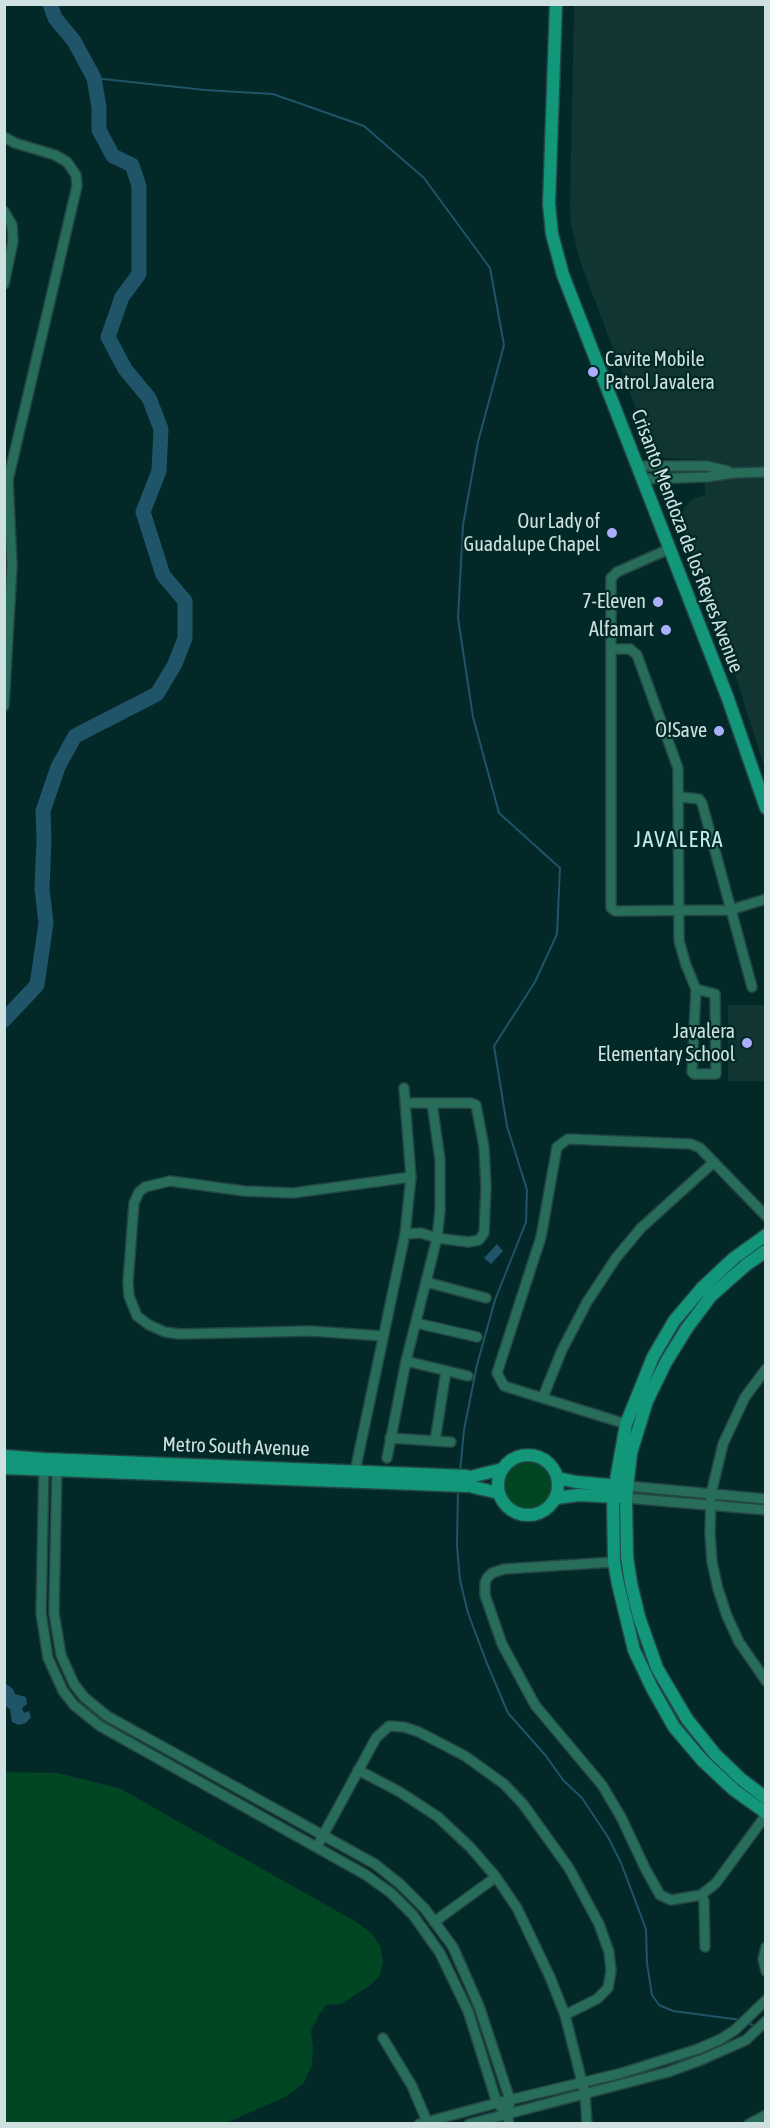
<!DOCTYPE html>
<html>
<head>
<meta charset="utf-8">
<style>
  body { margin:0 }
  #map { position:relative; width:770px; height:2128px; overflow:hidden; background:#022827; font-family:"Asap Condensed",sans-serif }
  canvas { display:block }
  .frame { position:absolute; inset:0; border:6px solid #cee1e0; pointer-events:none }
</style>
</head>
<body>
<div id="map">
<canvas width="770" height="2128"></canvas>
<div class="frame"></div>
</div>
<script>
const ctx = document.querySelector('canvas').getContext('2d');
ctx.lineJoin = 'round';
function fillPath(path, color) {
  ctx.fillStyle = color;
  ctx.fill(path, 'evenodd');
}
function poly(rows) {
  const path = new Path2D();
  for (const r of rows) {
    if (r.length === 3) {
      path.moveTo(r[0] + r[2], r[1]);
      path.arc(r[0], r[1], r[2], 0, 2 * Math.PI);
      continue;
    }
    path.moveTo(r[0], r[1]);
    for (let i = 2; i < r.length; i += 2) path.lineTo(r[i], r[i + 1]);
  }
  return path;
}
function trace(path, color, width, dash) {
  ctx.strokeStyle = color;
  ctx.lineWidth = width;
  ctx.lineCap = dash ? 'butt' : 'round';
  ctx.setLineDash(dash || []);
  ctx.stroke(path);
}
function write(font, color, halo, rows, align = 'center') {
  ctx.font = font + ' "Asap Condensed",sans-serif';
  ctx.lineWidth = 4.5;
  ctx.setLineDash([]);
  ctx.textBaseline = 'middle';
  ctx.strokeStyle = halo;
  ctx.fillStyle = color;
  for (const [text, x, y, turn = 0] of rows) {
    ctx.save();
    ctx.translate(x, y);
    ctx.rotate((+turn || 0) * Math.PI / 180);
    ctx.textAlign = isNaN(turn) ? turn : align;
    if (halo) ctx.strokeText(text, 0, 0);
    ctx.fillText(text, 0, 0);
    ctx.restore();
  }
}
const built = poly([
  [574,5,765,5,765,769,722,634,679,524,684,508,694,498,705,495,705,460,663,458,645,434,580,261,571,225,570,204],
  [728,1005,765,1005,765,1081,728,1081]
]);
const green = poly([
  [528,1485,23],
  [5,1772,57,1773,119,1788,358,1923,372,1934,380,1946,383,1961,380,1975,372,1984,341,2004,326,2005,320,2013,311,2031,313,2047,312,2065,303,2084,285,2097,226,2123,5,2123]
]);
const water = poly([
  [497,1244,503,1251,491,1264,484,1258],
  [5,1683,13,1689,15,1694,26,1697,27,1704,22,1708,24,1713,29,1711,31,1717,26,1723,19,1725,12,1722,10,1709,5,1706]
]);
const stream = poly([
  [94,78,205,90,273,94,364,126,424,178,490,268,504,345,478,442,463,525,458,618,473,717,499,813,560,868,557,934,535,982,494,1046,507,1126,527,1190,526,1222,495,1300,477,1365,464,1430,460,1472],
  [458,1490,457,1546,460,1580,468,1613,486,1661,508,1713,546,1756,563,1780,582,1798,608,1837,621,1863,646,1929,647,1963,652,1995,659,2005,673,2011,741,2020],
  [746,2022,757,2027]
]);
const river = poly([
  [4,1020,37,985,46,923,42,889,44,839,43,811,58,767,75,736,157,694,175,664,185,638,185,601,163,575,143,512,159,471,161,429,149,398,125,369,108,337,122,297,139,274,139,186,132,165,113,156,99,130,99,107,94,78,74,41,55,18,50,4]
]);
const street = poly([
  [4,137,15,143,55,155,67,162,76,175,77,186,8,480,12,566,4,706],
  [4,211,12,225,13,241,4,284],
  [637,466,707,466,728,471],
  [642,479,707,477,734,473,766,472],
  [669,549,617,572,611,578,611,908,615,911,730,910,766,899],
  [611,649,630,649,637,655,678,768,679,941,686,965,696,989,692,1072,694,1074,716,1074,715,994,696,989],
  [680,797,699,799,702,803,752,987],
  [405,1234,421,1233,437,1238,468,1242,479,1240,484,1233,486,1187,484,1147,476,1105,471,1103,412,1103],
  [426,1282,486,1298],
  [416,1323,477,1337],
  [383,1336,311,1331,180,1334,165,1332,149,1325,137,1316,129,1296,128,1282,134,1203,139,1192,145,1187,170,1181,244,1191,293,1193,411,1177],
  [406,1361,468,1376],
  [766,1369,745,1397,723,1444,711,1494,710,1533,712,1562,718,1589,727,1616,739,1642,766,1681],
  [543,1397,562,1350,587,1302,616,1258,641,1228,714,1162],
  [626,1424,504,1386,497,1373,541,1237,557,1147,568,1139,691,1144,700,1148,766,1216],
  [390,1438,451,1442],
  [435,1441,446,1371],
  [387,1458,406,1361,437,1238,440,1211,440,1160,432,1103],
  [44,1465,41,1613,48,1658,63,1691,74,1705,100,1726,366,1875,391,1893,413,1915,440,1953,468,2011,497,2103,507,2114],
  [57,1465,54,1613,61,1655,74,1684,84,1697,107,1716,375,1864,400,1884,425,1909,453,1947,479,2006,510,2100,507,2114,509,2124],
  [354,1476,405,1234,411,1177,404,1088],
  [627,1486,766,1499],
  [626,1498,766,1510],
  [614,1562,504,1569,492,1573,487,1578,485,1583,485,1595,502,1644,535,1705,602,1785,621,1817,645,1868,660,1895,671,1900,701,1895,716,1883,766,1815],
  [358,1770,400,1792,438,1817,470,1847,496,1877,517,1908,550,1977,565,2015,585,2094,587,2124],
  [320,1841,376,1738,389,1726,404,1727,419,1732,465,1756,504,1784,523,1804,569,1868,599,1924,609,1952,611,1971,608,1988,597,1999,565,2015],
  [701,1895,704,1901,705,1947],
  [434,1922,496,1877],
  [766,1947,763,1959,766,1971],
  [383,2038,412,2086,428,2124],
  [419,2124,497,2103,622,2073,698,2049,721,2039,735,2030,766,2000],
  [469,2124,668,2072,701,2060,746,2040,766,2021],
  [749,2124,766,2115]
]);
const secondary = poly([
  [556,4,549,204,552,234,563,275,727,696,766,808],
  [766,1235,734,1258,702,1288,674,1321,653,1357,626,1424,613,1497,614,1562,618,1584,634,1650,652,1688,674,1727,702,1760,734,1790,766,1813],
  [766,1251,746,1265,711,1296,687,1328,666,1362,647,1401,631,1453,626,1498,627,1557,631,1583,639,1617,657,1668,687,1719,715,1754,741,1779,766,1798],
  [528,1485,30],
  [4,1456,44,1459,467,1476],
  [4,1468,467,1486],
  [474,1476,503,1469],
  [558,1478,576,1482,620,1486],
  [473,1487,499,1493],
  [556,1498,579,1495,620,1497]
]);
const markers = [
  [593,372,6,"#abaffb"],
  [612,533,6,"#abaffb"],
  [658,602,6,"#abaffb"],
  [666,630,6,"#abaffb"],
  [719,731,6,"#abaffb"],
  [747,1043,6,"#abaffb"]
];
const poiNames = [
  ["Cavite Mobile",605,360,"left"],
  ["Patrol Javalera",605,383,"left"],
  ["Our Lady of",600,522],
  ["Guadalupe Chapel",600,545],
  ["7-Eleven",646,602],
  ["Alfamart",654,630],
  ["O!Save",707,731],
  ["Javalera",735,1032],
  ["Elementary School",735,1055]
];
const streetNames = [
  ["Crisanto Mendoza de los Reyes Avenue",687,541,69],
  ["Metro South Avenue",236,1447,2]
];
const quarterNames = [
  ["JAVALERA",679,840]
];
fillPath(built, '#103533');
fillPath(green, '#004623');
fillPath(water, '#205468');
trace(stream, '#205468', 2);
trace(river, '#205468', 15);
trace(street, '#234645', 12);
trace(secondary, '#234645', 15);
trace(street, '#286c5a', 9);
trace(secondary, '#12977a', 12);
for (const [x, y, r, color] of markers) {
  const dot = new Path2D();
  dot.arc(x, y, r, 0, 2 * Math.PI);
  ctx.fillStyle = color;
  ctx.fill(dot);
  trace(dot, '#022827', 2);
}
write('20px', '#cee1e0', '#022827', poiNames, 'right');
write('20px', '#cee1e0', '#022827', streetNames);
ctx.letterSpacing = '1.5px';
write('22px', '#c4ece9', '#022827', quarterNames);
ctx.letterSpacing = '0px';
</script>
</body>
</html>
